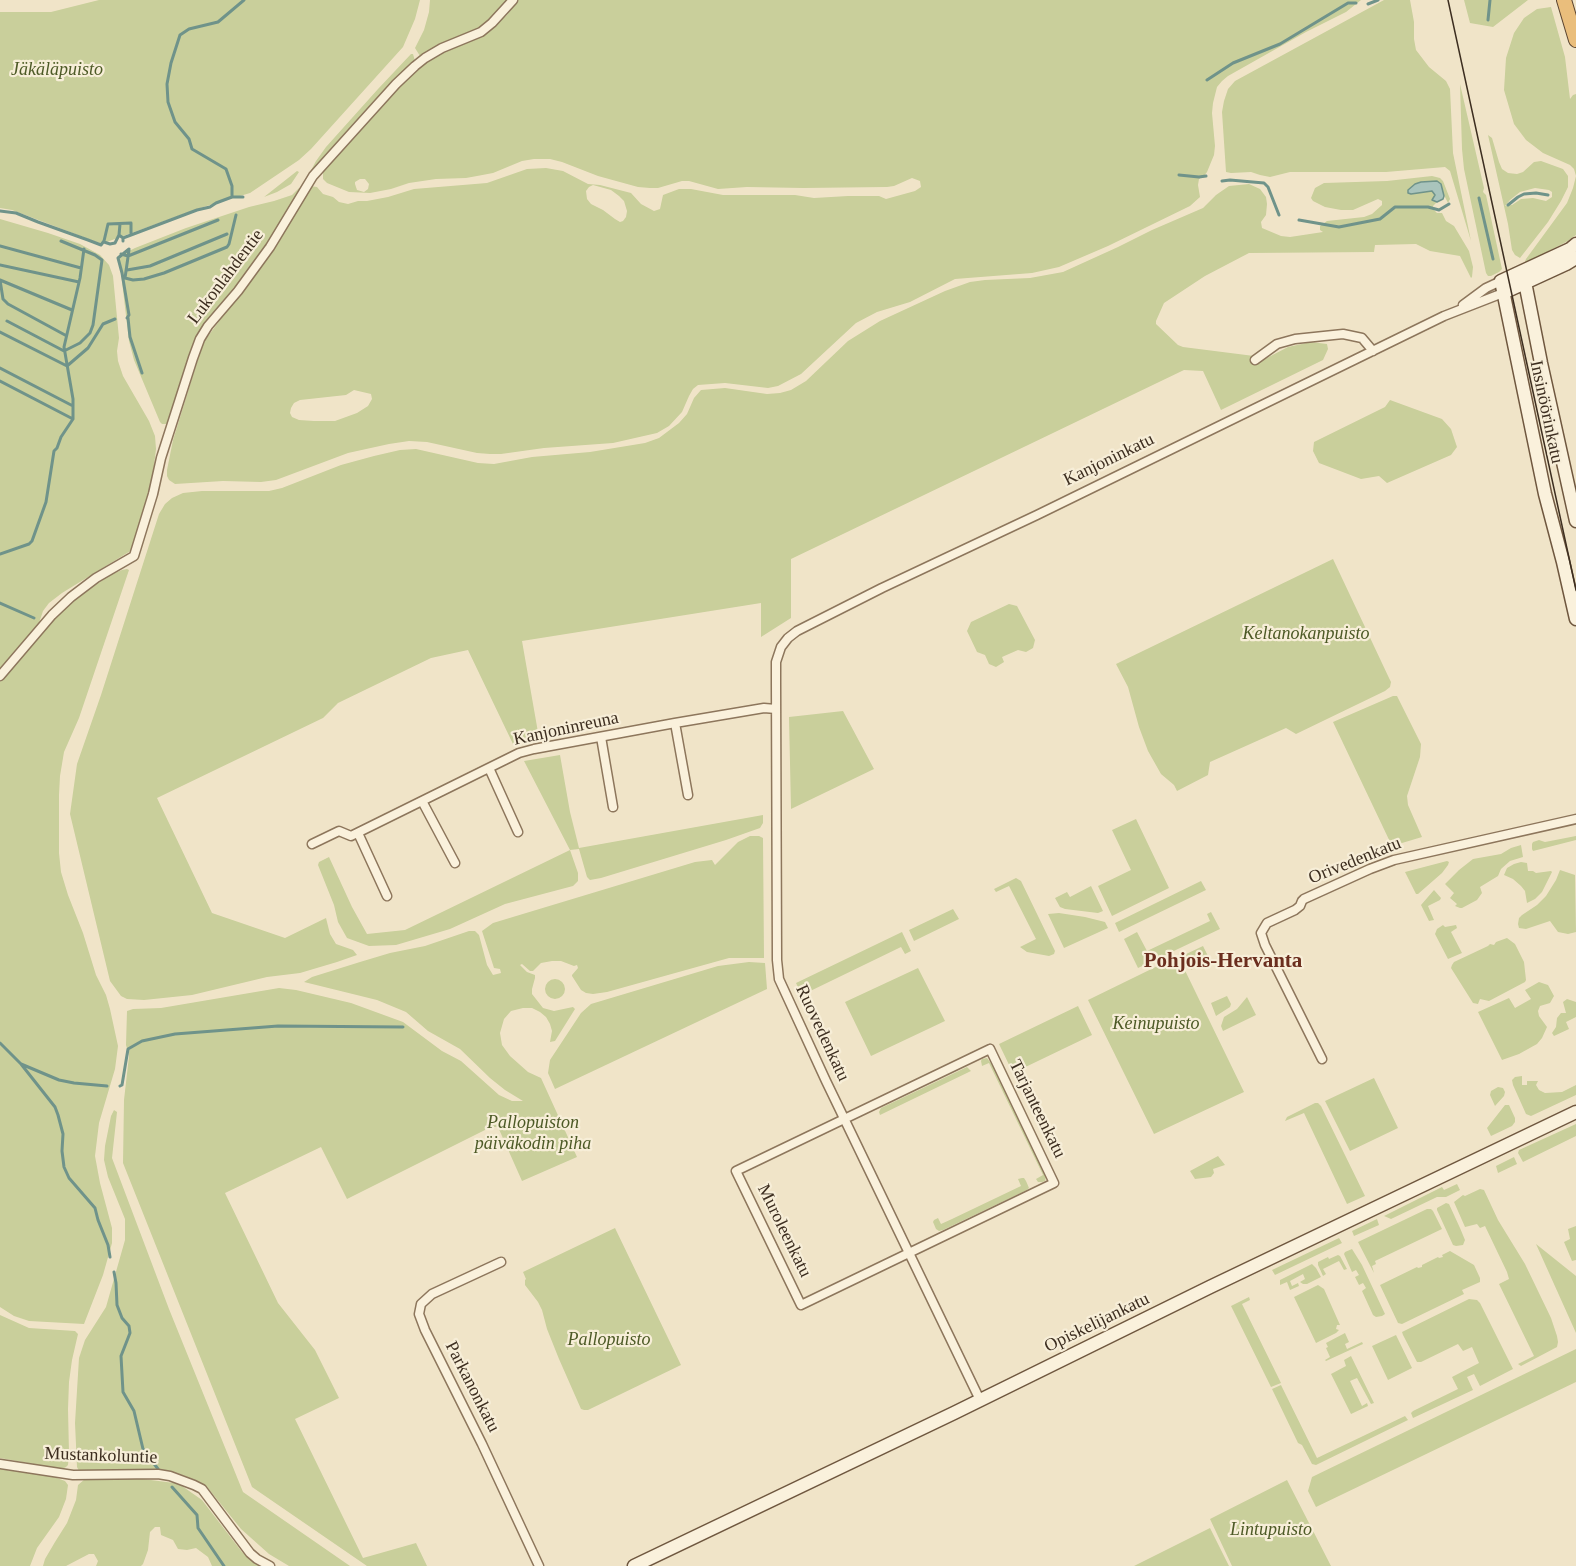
<!DOCTYPE html>
<html>
<head>
<meta charset="utf-8">
<style>
  body { margin:0 }
  canvas { display:block; background:#f0e4c8 }
</style>
</head>
<body>
<canvas width="1576" height="1566"></canvas>
<script>
const ctx = document.querySelector('canvas').getContext('2d');
ctx.lineJoin = 'round';
function fillPath(path, color) {
  ctx.fillStyle = color;
  ctx.fill(path, 'evenodd');
}
function poly(rows) {
  const path = new Path2D();
  for (const r of rows) {
    if (r.length === 3) {
      path.moveTo(r[0] + r[2], r[1]);
      path.arc(r[0], r[1], r[2], 0, 2 * Math.PI);
      continue;
    }
    path.moveTo(r[0], r[1]);
    for (let i = 2; i < r.length; i += 2) path.lineTo(r[i], r[i + 1]);
  }
  return path;
}
function trace(path, color, width, dash) {
  ctx.strokeStyle = color;
  ctx.lineWidth = width;
  ctx.lineCap = dash ? 'butt' : 'round';
  ctx.setLineDash(dash || []);
  ctx.stroke(path);
}
function write(font, color, halo, rows, align = 'center') {
  ctx.font = font + ' Georgia,serif';
  ctx.lineWidth = 4.5;
  ctx.setLineDash([]);
  ctx.textBaseline = 'middle';
  ctx.strokeStyle = halo;
  ctx.fillStyle = color;
  for (const [text, x, y, turn = 0] of rows) {
    ctx.save();
    ctx.translate(x, y);
    ctx.rotate((+turn || 0) * Math.PI / 180);
    ctx.textAlign = isNaN(turn) ? turn : align;
    if (halo) ctx.strokeText(text, 0, 0);
    ctx.fillText(text, 0, 0);
    ctx.restore();
  }
}
const green = poly([
  [99,0,420,0,415,19,403,47,311,149,299,160,250,193,200,208,104,243,99,243,12,210,0,208,0,12,51,12],
  [430,0,508,0,486,25,420,56,415,48,424,30,429,12],
  [518,0,1361,0,1346,12,1306,32,1228,76,1222,81,1217,87,1213,103,1212,113,1215,146,1214,155,1207,172,1204,176,1199,179,1198,185,1200,197,1190,206,1108,246,1059,267,1032,273,955,279,910,302,877,312,856,323,801,374,778,386,768,388,725,383,698,385,693,389,689,396,682,412,669,426,657,433,613,443,544,448,501,454,490,454,477,453,427,442,409,441,389,444,348,453,276,480,261,482,223,481,175,484,169,480,167,476,167,470,173,440,203,343,268,255,310,186,317,187,323,194,333,197,339,202,348,204,358,201,367,201,388,197,414,189,487,183,527,169,546,168,563,171,588,184,600,185,631,193,641,204,654,211,660,209,663,195,679,189,691,189,723,195,795,195,814,198,848,196,879,196,886,199,915,191,921,187,920,181,912,178,894,186,887,187,803,188,747,187,718,189,689,181,682,181,658,188,650,188,638,187,598,176,562,162,550,159,534,159,522,161,493,173,477,176,466,178,436,179,409,183,391,189,370,193,349,192,327,183,323,179,323,170,401,82,423,61,483,35,507,15],
  [360,179,365,179,369,184,368,189,364,192,357,190,355,184,355,182],
  [593,185,611,190,619,196,624,201,627,211,626,217,623,221,620,222,615,219,603,210,591,204,587,199,586,191,589,187],
  [354,390,371,394,372,399,368,406,357,413,335,421,314,421,299,420,292,417,290,413,291,408,294,403,300,400,346,395],
  [1384,0,1410,0,1414,22,1414,39,1416,50,1429,67,1446,81,1450,89,1453,153,1471,241,1450,171,1445,167,1386,172,1290,172,1270,177,1260,175,1251,172,1231,173,1226,172,1222,112,1224,101,1228,89,1235,81],
  [1464,0,1528,0,1493,27,1470,23],
  [1551,7,1565,57,1570,99,1573,95,1576,94,1576,235,1566,242,1524,264,1526,259,1567,203,1573,188,1576,176,1574,169,1570,165,1543,153,1526,140,1514,124,1504,90,1506,58,1514,33,1524,18,1537,9],
  [411,54,413,54,415,61,309,177,308,176,316,161,326,147,378,89],
  [1460,84,1484,188,1483,192,1486,195,1502,269,1499,272,1491,276,1488,276,1486,273,1464,169,1462,149],
  [1488,135,1492,138,1499,162,1502,169,1508,173,1517,174,1523,172,1534,162,1541,161,1563,169,1568,176,1568,187,1561,201,1548,222,1520,258,1515,255,1512,250,1508,224],
  [1535,188,1549,190,1552,192,1552,197,1546,201,1533,198,1521,199,1512,205,1505,206,1510,200,1520,192],
  [297,171,299,172,291,184,277,192,264,197],
  [1432,176,1440,178,1443,181,1450,199,1448,203,1437,181,1421,182,1408,192,1409,194,1414,194,1427,190,1434,192,1435,195,1432,200,1437,202,1433,206,1433,209,1437,213,1442,213,1446,221,1454,226,1469,251,1473,267,1472,277,1471,278,1460,256,1430,251,1416,244,1375,245,1374,252,1249,253,1205,276,1164,303,1156,321,1156,324,1178,345,1183,347,1254,356,1263,360,1288,347,1311,342,1327,344,1328,349,1323,360,1221,410,1203,371,1184,370,791,559,791,618,761,637,761,603,522,641,539,738,513,744,468,650,431,658,338,703,323,718,157,798,212,913,285,938,326,918,330,934,336,944,353,950,357,955,337,962,300,973,267,977,192,995,144,1000,127,999,121,996,110,981,70,814,77,764,101,695,159,514,165,504,172,498,183,493,202,491,269,491,282,488,341,465,374,456,400,450,416,449,478,463,494,464,532,457,590,452,645,443,659,438,679,423,687,414,694,398,701,390,725,388,767,394,780,393,791,390,806,381,848,341,880,321,945,291,970,282,985,280,1030,278,1063,272,1118,247,1152,230,1203,208,1216,195,1229,186,1249,184,1260,189,1266,197,1267,204,1266,215,1261,222,1262,228,1281,236,1290,237,1323,232,1320,230,1320,226,1327,221,1364,217,1372,214,1382,205,1382,201,1378,199,1353,210,1341,210,1325,207,1313,201,1311,198,1315,188,1324,183,1387,181],
  [299,188,301,189,261,256,201,330,196,338,168,422,166,424,162,424,160,422,134,360,129,341,119,256,135,248,186,228,249,207,274,201,292,195],
  [0,219,48,233,80,244,100,255,109,265,113,276,119,338,117,351,118,361,123,376,149,421,155,436,156,449,153,474,142,518,132,550,62,593,49,603,43,611,39,623,0,670],
  [1390,400,1442,419,1451,429,1457,447,1451,455,1387,483,1379,476,1361,479,1319,463,1313,451,1314,442,1385,407],
  [1333,559,1389,678,1391,682,1390,687,1385,691,1296,734,1286,728,1210,762,1208,775,1177,791,1174,785,1161,774,1148,751,1139,727,1128,687,1116,664],
  [127,569,129,570,79,718,64,752,60,776,59,795,59,853,61,872,68,895,83,933,96,975,106,995,110,1009,118,1046,115,1069,99,1123,95,1156,100,1183,112,1228,112,1243,103,1275,84,1324,29,1321,14,1316,0,1307,0,682,57,615,82,594,97,584,110,575,122,570],
  [1009,604,1017,606,1035,640,1033,648,1026,652,1018,650,1002,657,1004,662,996,667,989,664,985,655,977,652,967,631,971,622],
  [1393,696,1397,696,1421,744,1420,757,1407,796,1408,805,1422,837,1392,846,1333,722],
  [843,711,874,769,791,809,789,717],
  [560,755,570,812,579,848,763,815,763,823,760,828,726,840,601,878,590,880,587,877,579,849,570,850,578,873,578,881,573,886,505,904,450,929,396,945,369,946,347,938,338,922,334,905,318,865,319,862,329,857,352,907,367,934,405,930,570,850,524,761],
  [1136,819,1169,888,1112,916,1098,886,1131,870,1112,830],
  [750,836,759,836,763,838,764,958,729,958,607,992,593,994,586,993,581,990,572,976,572,975,578,968,577,965,574,966,561,961,552,961,541,963,533,971,530,971,522,964,520,965,527,972,535,975,535,978,532,989,532,994,543,1008,554,1011,573,1007,575,1009,555,1041,550,1042,552,1031,550,1024,546,1017,540,1012,532,1008,523,1008,511,1011,504,1019,500,1033,502,1045,510,1056,528,1072,541,1078,577,1157,522,1181,498,1127,491,1127,347,1199,321,1147,225,1193,278,1303,315,1350,339,1398,295,1419,363,1558,416,1543,427,1566,367,1566,252,1487,123,1163,124,1100,129,1056,126,1045,127,1011,133,1009,161,1008,279,988,296,990,351,1003,403,1022,442,1051,461,1061,499,1095,512,1101,523,1101,505,1090,490,1078,460,1049,428,1031,406,1012,377,1000,304,982,312,977,360,962,390,953,425,946,469,931,475,931,479,935,487,965,493,975,501,973,500,969,494,968,482,931,493,923,695,862,712,860,715,865,738,842],
  [1576,836,1576,840,1533,851,1532,849,1532,844,1533,842,1539,840,1545,842],
  [1521,845,1523,857,1510,861,1501,869,1498,876,1480,887,1482,893,1477,900,1462,908,1460,908,1455,906,1457,904,1450,898,1454,893,1445,884,1459,870,1473,859,1501,854,1511,848],
  [1447,861,1449,862,1448,865,1442,873,1418,894,1416,894,1405,872],
  [1521,862,1527,863,1528,871,1533,871,1536,873,1551,871,1552,872,1542,892,1535,899,1527,903,1525,891,1521,886,1513,879,1504,875,1507,868,1514,864],
  [1560,870,1575,875,1576,932,1568,934,1558,932,1550,921,1526,929,1519,928,1518,924,1519,918,1522,915,1537,905,1546,896,1556,880],
  [1016,878,1021,881,1055,951,1054,954,1049,956,1027,952,1020,947,1036,939,1009,886,996,892,994,889],
  [1201,881,1206,890,1119,932,1115,923],
  [1091,886,1103,911,1098,913,1065,909,1060,907,1055,898,1067,892,1070,897],
  [1434,890,1441,898,1440,900,1428,906,1434,920,1429,921,1421,905],
  [953,909,959,919,914,941,909,930],
  [1211,912,1220,929,1138,968,1124,939,1137,932,1147,951,1210,921,1207,914],
  [1059,913,1085,917,1105,922,1108,928,1064,948,1048,914],
  [1443,925,1445,927,1456,925,1457,928,1451,932,1462,953,1448,959,1435,934,1437,929],
  [902,932,911,951,905,954,901,947,802,995,796,983],
  [1507,938,1515,944,1524,962,1526,980,1525,982,1489,1001,1480,999,1478,1004,1473,1003,1451,968,1452,965,1454,962,1488,946,1490,944,1494,945,1496,942],
  [1203,946,1210,960,1191,970,1188,964,1186,964,1182,956],
  [1178,956,1244,1092,1154,1134,1088,1000],
  [749,962,765,963,767,989,555,1089,548,1073,550,1060,581,1013,591,1004,718,966],
  [918,968,945,1021,871,1056,845,1002],
  [555,989,10],
  [1539,982,1548,985,1554,996,1550,1003,1540,1006,1538,1011,1539,1016,1547,1027,1542,1038,1537,1044,1519,1054,1502,1060,1478,1012,1509,998,1515,1008,1531,999,1525,990],
  [1227,996,1231,1004,1230,1007,1216,1016,1211,1003],
  [1247,997,1256,1015,1223,1031,1221,1026,1224,1017,1237,1009],
  [1567,999,1576,1002,1576,1017,1566,1022,1569,1029,1554,1036,1552,1033,1556,1027,1557,1018,1561,1013,1566,1013,1563,1002],
  [1078,1006,1092,1035,1013,1073,999,1044],
  [987,1058,993,1066,1046,1177,1045,1181,1042,1182,1038,1182,1036,1179,1043,1175,989,1063,982,1066,981,1061,982,1059],
  [967,1067,971,1071,880,1115,879,1112,881,1108],
  [1522,1076,1522,1085,1527,1085,1527,1081,1538,1081,1536,1085,1539,1090,1545,1093,1562,1092,1576,1085,1576,1095,1531,1116,1526,1114,1513,1085,1512,1080,1515,1077],
  [1374,1078,1398,1128,1350,1151,1325,1101],
  [1498,1087,1503,1088,1505,1092,1504,1096,1495,1106,1490,1095,1491,1091],
  [1315,1103,1318,1103,1321,1106,1365,1196,1347,1204,1304,1113,1285,1121,1287,1117],
  [1505,1105,1509,1105,1515,1118,1515,1122,1512,1126,1491,1136,1487,1128],
  [114,1110,117,1112,112,1158,169,1309,243,1492,350,1566,289,1566,269,1554,241,1529,207,1487,183,1475,147,1471,116,1469,87,1472,79,1471,77,1467,75,1423,79,1358,85,1340,106,1307,125,1240,125,1219,108,1177,104,1160,105,1146,111,1116],
  [1576,1124,1576,1136,1523,1162,1518,1153,1519,1150],
  [1218,1156,1225,1165,1213,1169,1214,1173,1211,1177,1195,1179,1190,1171],
  [1514,1157,1517,1164,1498,1173,1496,1166],
  [1022,1178,1024,1178,1026,1181,1029,1188,1027,1190,943,1230,939,1231,936,1229,933,1222,934,1220,938,1218,941,1224,952,1219,1021,1186,1018,1179],
  [1457,1184,1460,1190,1446,1197,1437,1197,1391,1219,1384,1216,1442,1187,1444,1190],
  [1480,1189,1484,1190,1498,1220,1525,1264,1551,1318,1557,1336,1558,1342,1557,1347,1521,1366,1518,1364,1534,1356,1499,1284,1509,1279,1507,1272,1485,1226,1480,1228,1477,1224,1465,1227,1454,1202,1463,1195,1465,1196],
  [1446,1203,1449,1204,1460,1228,1465,1240,1463,1245,1456,1246,1453,1245,1437,1210,1437,1208],
  [1427,1209,1431,1209,1433,1211,1442,1229,1375,1261,1376,1264,1372,1266,1374,1273,1358,1242],
  [1377,1219,1379,1225,1354,1236,1352,1231],
  [1576,1226,1576,1260,1572,1261,1564,1242,1570,1239,1568,1229],
  [615,1228,681,1365,588,1410,584,1410,581,1409,559,1359,547,1329,542,1310,538,1302,525,1285,525,1280,526,1279,523,1272],
  [1339,1238,1342,1243,1275,1275,1272,1270],
  [1536,1244,1576,1276,1576,1333],
  [1352,1249,1362,1265,1385,1314,1382,1316,1376,1317,1373,1315,1362,1291,1366,1288,1363,1283,1359,1285,1355,1277,1359,1275,1356,1270,1352,1272,1344,1254,1345,1252],
  [1450,1251,1474,1265,1480,1278,1480,1282,1462,1290,1464,1294,1402,1324,1398,1323,1380,1285,1417,1267,1418,1268,1422,1267,1422,1265,1438,1257,1439,1258,1443,1257,1442,1255],
  [1338,1255,1340,1256,1347,1269,1344,1270,1339,1261,1323,1269,1326,1274,1323,1276,1318,1265,1318,1262,1328,1257,1329,1259],
  [1312,1264,1316,1268,1321,1277,1307,1284,1303,1284,1300,1282,1305,1279,1303,1274,1290,1281,1292,1286,1298,1283,1299,1286,1290,1290,1287,1282,1280,1285,1280,1280],
  [1318,1285,1324,1289,1340,1325,1337,1325,1336,1329,1339,1330,1336,1333,1316,1343,1294,1297],
  [1249,1297,1250,1300,1242,1304,1281,1383,1271,1387,1231,1306],
  [1469,1299,1477,1300,1480,1303,1513,1369,1480,1386,1474,1374,1467,1377,1473,1390,1413,1418,1411,1413,1413,1411,1458,1389,1452,1377,1479,1363,1472,1347,1463,1351,1458,1344,1421,1362,1417,1362,1403,1335,1402,1332],
  [0,1315,29,1328,75,1331,78,1334,72,1360,69,1382,68,1409,69,1453,68,1465,66,1467,62,1469,0,1458],
  [1345,1333,1349,1342,1345,1344,1347,1349,1362,1342,1363,1344,1326,1361,1325,1360,1330,1357,1326,1348,1328,1347,1326,1343],
  [1396,1335,1412,1368,1388,1380,1372,1346],
  [1576,1349,1576,1382,1316,1507,1308,1491,1312,1477],
  [1351,1356,1374,1403,1371,1404,1357,1378,1350,1381,1362,1406,1367,1403,1368,1406,1351,1414,1331,1374,1346,1366,1344,1360],
  [1281,1385,1317,1458,1405,1416,1408,1420,1316,1465,1312,1464,1302,1445,1298,1443,1272,1389],
  [0,1467,49,1475,65,1481,68,1485,66,1499,59,1517,37,1548,30,1566,0,1566],
  [85,1479,143,1479,174,1483,182,1486,202,1500,242,1552,260,1566,212,1566,208,1557,196,1548,187,1550,178,1549,173,1540,161,1535,160,1527,155,1527,150,1532,148,1550,143,1564,141,1566,96,1566,98,1561,94,1554,89,1554,66,1566,43,1566,45,1559,55,1542,67,1523,76,1500,78,1485],
  [1287,1480,1331,1566,1232,1566,1210,1519],
  [1210,1528,1229,1566,1134,1566]
]);
const water = poly([
  [1437,181,1441,184,1444,196,1443,199,1437,202,1432,200,1435,195,1432,191,1411,194,1408,193,1408,190,1415,184,1421,182,1437,181]
]);
const stream = poly([
  [1368,4,1378,0],
  [1488,20,1490,0],
  [1207,80,1233,63,1280,44,1348,3,1356,3],
  [1179,175,1199,177,1206,176],
  [1222,181,1230,180,1264,183,1268,187,1279,215],
  [232,197,243,197],
  [1479,198,1493,259],
  [1508,205,1518,197,1524,194,1536,193,1548,195],
  [0,211,16,213,38,222,88,240],
  [1299,220,1339,227,1380,219,1395,207,1428,207,1439,210,1449,204],
  [120,224,119,235,123,238,123,241],
  [123,238,197,210,210,207,216,203,232,197,232,186,226,169,192,149,189,139,175,122,168,102,167,84,171,63,180,35,189,29,218,22,244,0],
  [88,240,101,245,104,241,108,224,131,223,131,234],
  [104,242,110,244,115,243,119,235],
  [0,246,81,268],
  [121,254,128,256,218,220],
  [0,265,79,282],
  [127,270,150,266,227,234],
  [125,278,133,280,144,279,164,273,227,247,229,244,236,215],
  [125,278,129,250],
  [0,280,3,299,8,304,65,335],
  [0,280,72,310],
  [127,318,129,315,122,273,118,258,129,249],
  [128,318,130,337,142,373],
  [7,321,64,351,80,343,90,333,93,325,102,260,95,255,61,241],
  [0,332,67,366,88,348,103,324,115,319],
  [0,368,73,406],
  [0,381,73,419],
  [0,554,29,544,32,541,46,502,54,451,57,448,61,437,73,419,73,399,64,347,80,278,84,249],
  [0,603,34,618],
  [0,1043,21,1064,59,1080,74,1083,107,1086],
  [21,1064,55,1107,58,1115,63,1134,62,1151,64,1167,69,1178,95,1208,98,1220,108,1245,110,1257],
  [120,1086,122,1085,128,1049,142,1041,175,1034,278,1026,403,1027],
  [114,1272,116,1283,117,1305,122,1318,129,1326,130,1333,121,1356,123,1392,134,1411,143,1449,158,1469],
  [172,1487,197,1515,198,1528,224,1566]
]);
const minor = poly([
  [1463,305,1486,288,1501,281],
  [1255,360,1277,344,1295,339,1343,334,1362,338,1373,351],
  [0,676,52,615,71,597,96,578,134,556,153,494,161,458,193,358,200,339,208,326,238,291,270,247,313,176,396,84,415,66,425,58,442,48,481,32,492,23,513,0],
  [675,723,688,795],
  [601,737,613,807],
  [489,768,518,832],
  [422,801,455,863],
  [358,833,387,896],
  [312,844,339,831,351,836,519,753,534,749,675,723,764,708,776,709],
  [990,1049,1054,1183,801,1305,736,1171,990,1049],
  [1322,1059,1265,945,1261,933,1267,923,1295,910,1300,906,1302,901,1304,899,1370,869,1394,860,1576,819],
  [501,1262,432,1294,421,1304,419,1314,425,1330,482,1444,539,1566],
  [980,1400,826,1081,779,979,777,960,776,683,776,662,781,647,788,638,797,631,882,588,1037,515,1444,316,1503,293],
  [0,1464,73,1475,158,1474,170,1476,194,1485,202,1489,250,1553,257,1559,270,1566]
]);
const secondary = poly([
  [1576,244,1570,249,1501,281,1545,494,1563,562,1576,619],
  [1523,272,1541,363,1576,521],
  [1503,293,1566,264,1576,258],
  [634,1566,954,1413,1210,1287,1576,1112]
]);
const trunk = poly([
  [1564,0,1576,40]
]);
const tram = poly([
  [1448,0,1576,590]
]);
const parkNames = [
  ["Jäkäläpuisto",57,70],
  ["Keltanokanpuisto",1306,634],
  ["Keinupuisto",1156,1024],
  ["Pallopuiston",533,1123],
  ["päiväkodin piha",533,1144],
  ["Pallopuisto",609,1340],
  ["Lintupuisto",1271,1530]
];
const streetNames = [
  ["Lukonlahdentie",226,277,-53],
  ["Insinöörinkatu",1546,412,78],
  ["Kanjoninkatu",1109,460,-26],
  ["Kanjoninreuna",566,729,-12],
  ["Orivedenkatu",1355,861,-22],
  ["Ruovedenkatu",822,1033,65],
  ["Tarjanteenkatu",1037,1109,64],
  ["Muroleenkatu",784,1231,64],
  ["Opiskelijankatu",1097,1323,-26],
  ["Parkanonkatu",472,1387,63],
  ["Mustankoluntie",101,1456,2]
];
const quarterNames = [
  ["Pohjois-Hervanta",1223,962]
];
fillPath(green, '#c9cf9b');
fillPath(water, '#a9c4bc');
trace(water, '#6f938a', 1.5);
trace(stream, '#6f938a', 3);
trace(minor, '#8d765c', 11);
trace(secondary, '#6f573f', 15);
trace(trunk, '#5b4430', 16);
trace(minor, '#faf1dc', 8);
trace(secondary, '#faf1dc', 12);
trace(trunk, '#eabe7c', 14);
trace(tram, '#3d2e20', 1.5);
write('italic 18px', '#4d5a26', '#f7eed8', parkNames);
write('18px', '#3d2e20', '#f7eed8', streetNames);
write('bold 21px', '#6b2e1e', '#f7eed8', quarterNames);
</script>
</body>
</html>
